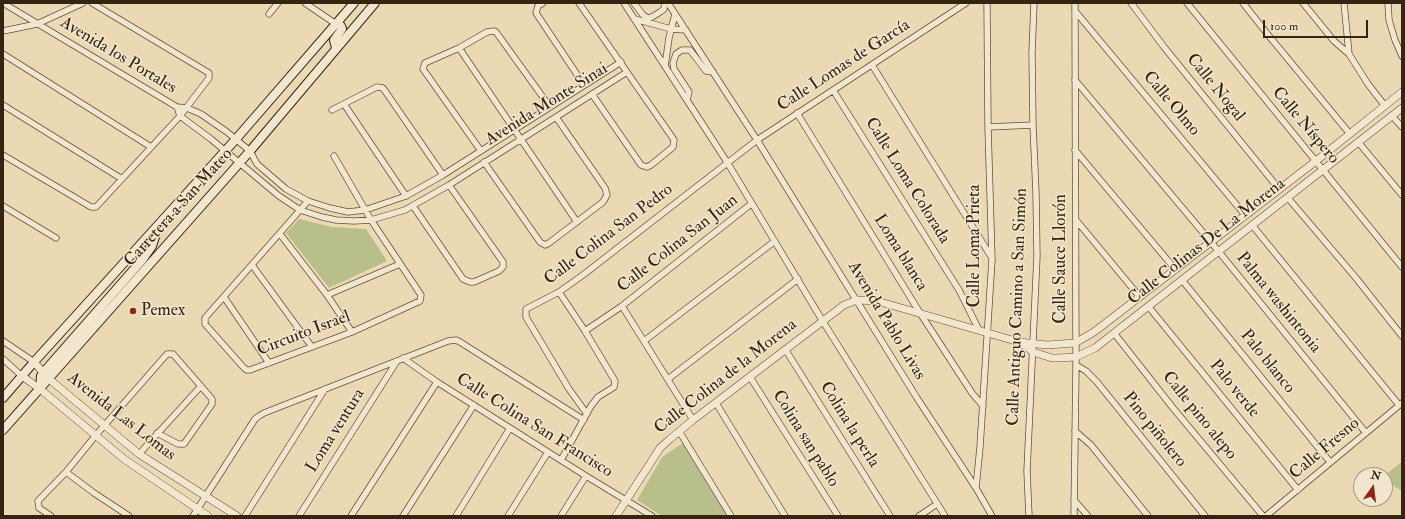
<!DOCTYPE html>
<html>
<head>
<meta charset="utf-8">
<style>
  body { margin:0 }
  #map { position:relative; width:1405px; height:519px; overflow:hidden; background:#ebd9b3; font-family:"IM FELL Double Pica",serif }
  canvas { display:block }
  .frame { position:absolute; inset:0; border:4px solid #342513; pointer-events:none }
  .north { position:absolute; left:1353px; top:467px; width:40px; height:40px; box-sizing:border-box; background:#f2e6ce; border:1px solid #a69983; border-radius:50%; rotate:14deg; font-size:11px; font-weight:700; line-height:16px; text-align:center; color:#342513 }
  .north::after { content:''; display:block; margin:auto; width:14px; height:18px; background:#8f2418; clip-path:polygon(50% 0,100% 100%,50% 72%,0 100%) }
  .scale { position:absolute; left:1263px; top:20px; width:105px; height:18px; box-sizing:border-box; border:2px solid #342513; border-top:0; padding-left:5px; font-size:12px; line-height:14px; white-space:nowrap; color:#342513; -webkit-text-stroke:3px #f2e6ce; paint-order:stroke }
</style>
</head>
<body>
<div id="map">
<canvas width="1405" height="519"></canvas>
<div class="frame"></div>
<div class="north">N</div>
<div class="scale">100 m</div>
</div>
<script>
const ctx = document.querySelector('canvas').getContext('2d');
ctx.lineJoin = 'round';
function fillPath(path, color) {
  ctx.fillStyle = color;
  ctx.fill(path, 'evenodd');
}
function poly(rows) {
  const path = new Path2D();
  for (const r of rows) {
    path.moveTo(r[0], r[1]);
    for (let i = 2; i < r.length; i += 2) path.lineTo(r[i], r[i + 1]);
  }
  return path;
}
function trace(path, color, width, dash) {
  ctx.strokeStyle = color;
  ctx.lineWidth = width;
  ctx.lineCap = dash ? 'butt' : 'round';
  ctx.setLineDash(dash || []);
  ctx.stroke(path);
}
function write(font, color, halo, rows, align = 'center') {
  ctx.font = font + ' "IM FELL Double Pica",serif';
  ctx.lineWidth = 3;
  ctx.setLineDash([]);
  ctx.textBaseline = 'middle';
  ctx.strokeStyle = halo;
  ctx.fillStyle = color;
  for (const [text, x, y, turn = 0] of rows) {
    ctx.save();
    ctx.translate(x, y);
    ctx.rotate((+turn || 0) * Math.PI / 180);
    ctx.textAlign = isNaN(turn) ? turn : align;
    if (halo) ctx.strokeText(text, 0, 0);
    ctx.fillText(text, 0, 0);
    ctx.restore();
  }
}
const green = poly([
  [299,219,332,227,366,229,387,261,329,288,286,233],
  [683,443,728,516,662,516,637,500,662,457],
  [1402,462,1402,491,1394,486,1386,474]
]);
const minor = poly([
  [3,3,177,107,187,108,201,114,227,132,250,151,257,164,286,189,308,201,330,208,348,212,365,210,406,196,443,175,621,62],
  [305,3,336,24],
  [543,3,538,6,536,13,584,85],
  [579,3,672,137,674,140,673,147,651,165,647,167,641,165,592,94],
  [624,3,727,162,822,320,945,516],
  [634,3,643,15,648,18,652,17,660,12,664,9,665,3],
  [668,3,757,140,917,398,976,488,992,516],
  [1131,3,1164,47,1279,189],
  [1187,3,1402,267],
  [1243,3,1269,36,1350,134],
  [1303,3,1334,41,1349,54],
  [1344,3,1349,54,1368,84,1385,106],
  [1388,3,1389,20,1395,40,1402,56],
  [1075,11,1245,215],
  [269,14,278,3],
  [635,19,671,29,686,30],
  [3,31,37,24,83,3],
  [459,48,577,222],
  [3,54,151,147],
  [872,65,992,258],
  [665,66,669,38,675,14],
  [1075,80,1211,242,1366,433],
  [833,90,959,290,979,330],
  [687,100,689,92,674,69,673,63,676,54,682,50,690,50,706,71,713,72],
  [344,104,406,196],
  [3,105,122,179],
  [177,107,180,116,211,139,279,196,300,210,322,217,336,220,354,221,371,220,405,210,449,185,627,72],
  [332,110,377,87,383,88,443,175],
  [797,113,920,313,972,393,983,406],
  [1392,116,1402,127],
  [988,127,1033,125],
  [1359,143,1402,195],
  [1075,150,1175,269],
  [481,151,423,69,425,63,459,48,487,32,494,31,496,32,550,107],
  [3,155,91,207,96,207,180,116,209,78,209,73,92,3],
  [484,162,540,242,545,245,549,243,603,202,607,195,605,188,556,117],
  [1288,198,1356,278,1402,336],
  [308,201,205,318,205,324,244,368,247,370,250,370,352,332,420,301,421,295,371,220,334,156],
  [3,206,56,238],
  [413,206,463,279,470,282,474,282,499,271,503,267,503,262,449,185],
  [1076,220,1139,296],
  [1252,225,1399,405],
  [280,234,327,295,352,332],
  [252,265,312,347],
  [1182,280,1330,462],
  [559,292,585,331,615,381,614,387,598,397,591,406,561,460],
  [327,295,400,264],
  [224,297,269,363],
  [622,306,693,420],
  [1148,306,1298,490],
  [585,331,622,306,751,204],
  [1114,333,1173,408,1263,516],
  [3,341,34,362],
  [644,341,775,241],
  [785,349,890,516],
  [403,358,437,382,586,476,652,516],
  [3,359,22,376],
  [1076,365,1086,371,1097,382,1205,516],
  [750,377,838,516],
  [668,379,798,279],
  [716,403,785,516],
  [587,414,569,389,526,317,526,309,559,292,583,275,757,140,966,3],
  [679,431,731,516],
  [1075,431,1091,445,1148,516],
  [139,454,201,386],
  [66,472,94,493,129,516],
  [976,488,980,447,992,260,988,127,987,3],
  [1074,500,1088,516],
  [51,516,39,508,38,501,66,472,96,435,167,354,173,354,212,399,212,404,184,444,178,444,157,433],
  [193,516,255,419,259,416,264,413,448,341,456,340,460,342,584,420],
  [245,516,325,389],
  [299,516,397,361],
  [351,516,437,382],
  [403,516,474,405],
  [456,516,510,428],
  [508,516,548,452],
  [561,516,586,476],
  [919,516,937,504],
  [1029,516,1027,471,1037,256,1036,193,1033,125,1032,53,1034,3],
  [1074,516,1076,365,1075,3],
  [1266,516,1402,403]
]);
const tertiary = poly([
  [1021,343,1033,352,1052,358,1058,358,1076,357,1095,348,1402,108],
  [34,362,49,379,139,454,237,516],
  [22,376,40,389,124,459,208,516],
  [616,516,653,459,660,448,670,439,693,420,844,305,857,300,877,301,1019,342,1047,345,1075,343,1094,332,1316,161,1402,92]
]);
const secondary = poly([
  [336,48,334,40,342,29,341,26,336,24],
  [40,389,41,376,43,373,143,259,152,246,158,228],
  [3,398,34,362,236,139,354,3],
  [3,430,250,151,375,3]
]);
const markers = [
  [133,311,4,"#8f2418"]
];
const streetNames = [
  ["Avenida los Portales",118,56,31],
  ["Calle Lomas de García",844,66,-33],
  ["Calle Nogal",1215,88,51],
  ["Calle Olmo",1171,104,50],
  ["Avenida Monte Sinai",547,105,-32],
  ["Calle Níspero",1305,126,50],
  ["Calle Loma Colorada",907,181,58],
  ["Carretera a San Mateo",179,208,-48],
  ["Calle Colina San Pedro",609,235,-37],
  ["Calle Colinas De La Morena",1207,242,-38],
  ["Calle Colina San Juan",678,244,-38],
  ["Calle Loma Prieta",975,246,-90],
  ["Loma blanca",900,253,58],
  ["Calle Sauce Llorón",1061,259,-90],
  ["Palma washintonia",1278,303,51],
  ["Calle Antiguo Camino a San Simón",1018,307,-88],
  ["Avenida Pablo Livas",886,321,59],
  ["Circuito Israel",304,334,-21],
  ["Palo blanco",1267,362,51],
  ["Calle Colina de la Morena",726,377,-38],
  ["Palo verde",1234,389,51],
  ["Calle pino alepo",1199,416,51],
  ["Avenida Las Lomas",121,417,38],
  ["Colina la perla",849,425,58],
  ["Calle Colina San Francisco",534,426,32],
  ["Pino piñolero",1154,430,51],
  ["Loma ventura",336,431,-58],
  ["Colina san pablo",805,439,58],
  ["Calle Fresno",1325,449,-40]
];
const poiNames = [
  ["Pemex",141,311]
];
fillPath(green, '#b9bf8b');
trace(minor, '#62523b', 7);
trace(tertiary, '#62523b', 8);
trace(secondary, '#342513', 10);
trace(minor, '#f2e6ce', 5.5);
trace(tertiary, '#f2e6ce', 7);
trace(secondary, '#f2e6ce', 8);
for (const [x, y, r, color] of markers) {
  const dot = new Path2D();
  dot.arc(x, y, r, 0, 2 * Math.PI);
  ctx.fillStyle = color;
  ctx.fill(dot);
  trace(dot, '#f2e6ce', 1.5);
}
write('17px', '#342513', '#f2e6ce', streetNames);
write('17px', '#342513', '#f2e6ce', poiNames, 'left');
</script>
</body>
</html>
